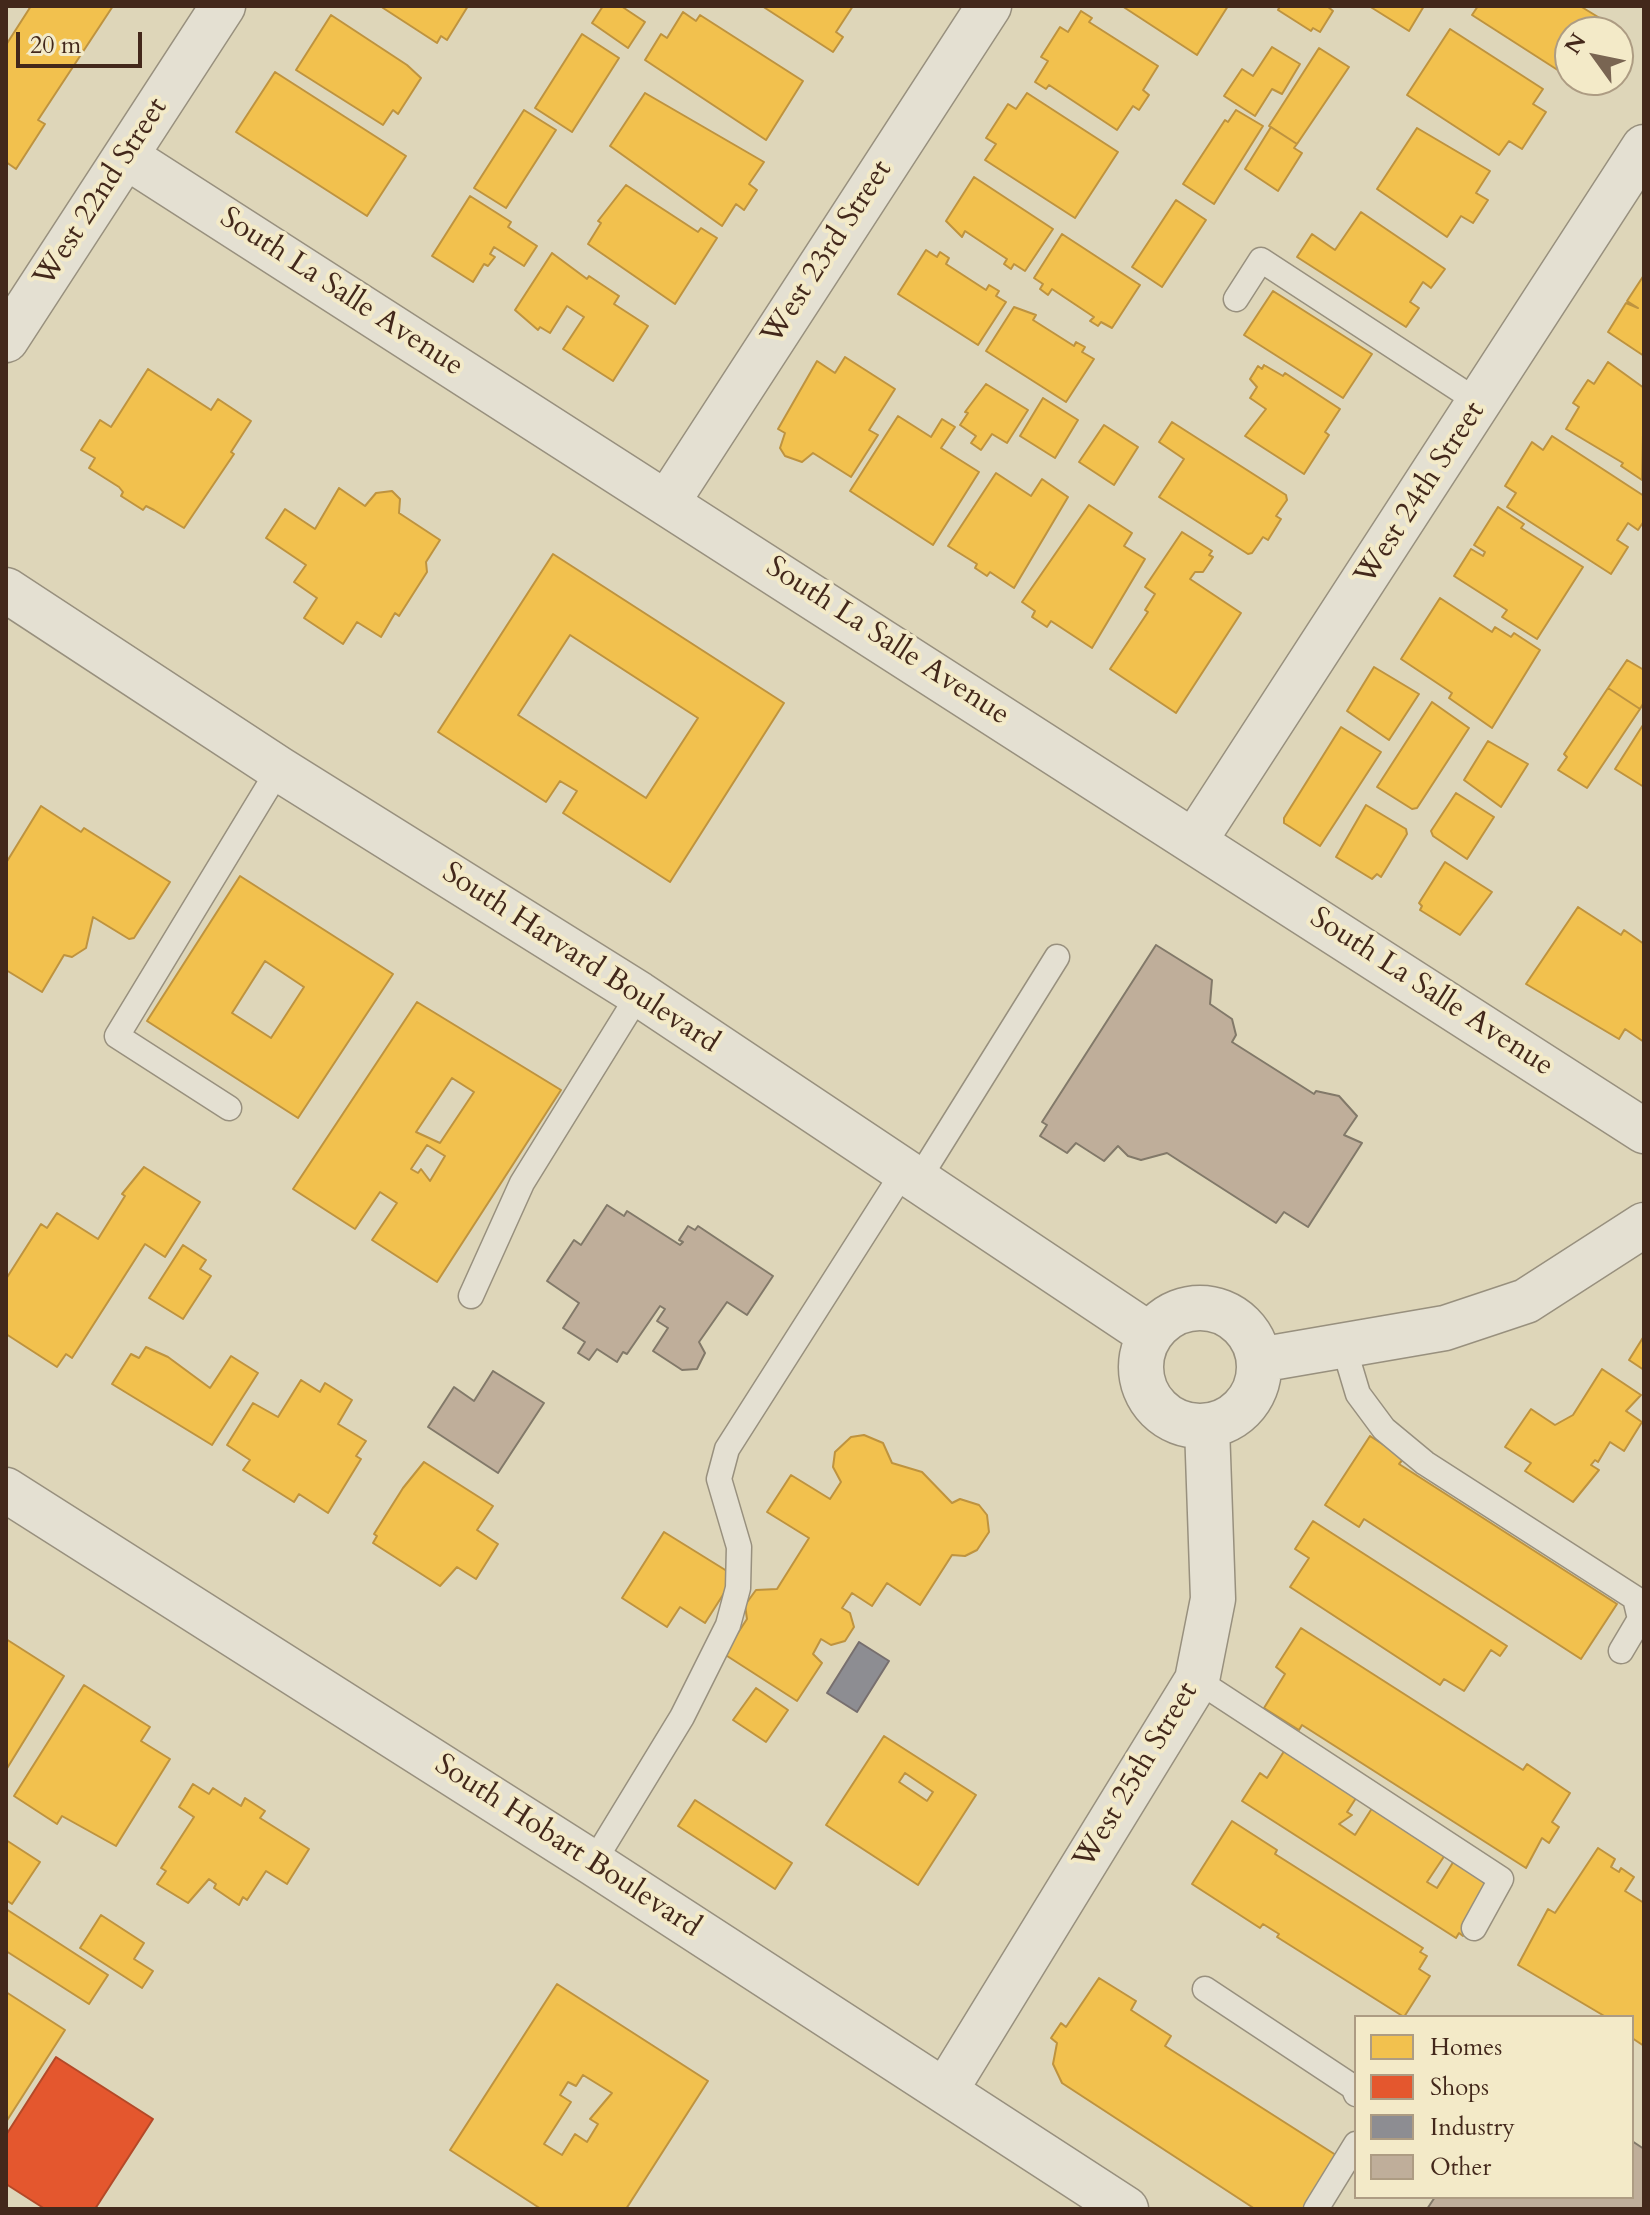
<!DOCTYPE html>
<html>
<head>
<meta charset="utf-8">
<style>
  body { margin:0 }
  #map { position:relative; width:1650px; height:2215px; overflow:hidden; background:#ded6b9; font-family:Cardo,serif }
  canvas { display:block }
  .frame { position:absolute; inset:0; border:8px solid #43281b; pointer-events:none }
  .legend { position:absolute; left:1354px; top:2015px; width:280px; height:184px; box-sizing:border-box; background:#f3eac8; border:2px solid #ad9c83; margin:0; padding:10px 14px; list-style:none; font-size:24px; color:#43281b }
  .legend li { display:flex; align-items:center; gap:16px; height:40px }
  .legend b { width:40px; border:2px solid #ad9c83 }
  .north { position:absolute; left:1554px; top:16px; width:80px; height:80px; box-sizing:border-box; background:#f3eac8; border:2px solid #ad9c83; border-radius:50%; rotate:303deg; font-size:22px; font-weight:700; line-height:32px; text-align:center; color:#43281b }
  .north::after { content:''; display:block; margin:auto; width:28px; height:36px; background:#796552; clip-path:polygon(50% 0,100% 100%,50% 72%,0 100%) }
  .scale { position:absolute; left:16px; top:32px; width:126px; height:36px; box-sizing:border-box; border:4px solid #43281b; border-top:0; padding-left:10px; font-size:24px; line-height:28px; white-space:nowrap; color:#43281b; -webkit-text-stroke:6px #f3eac8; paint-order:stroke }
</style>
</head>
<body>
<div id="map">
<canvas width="1650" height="2215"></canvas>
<div class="frame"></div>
<ul class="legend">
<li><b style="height:22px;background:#f2c14e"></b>Homes</li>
<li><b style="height:22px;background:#e4572e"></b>Shops</li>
<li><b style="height:22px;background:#8d8d92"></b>Industry</li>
<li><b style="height:22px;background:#bfae9a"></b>Other</li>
</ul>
<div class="north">N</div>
<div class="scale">20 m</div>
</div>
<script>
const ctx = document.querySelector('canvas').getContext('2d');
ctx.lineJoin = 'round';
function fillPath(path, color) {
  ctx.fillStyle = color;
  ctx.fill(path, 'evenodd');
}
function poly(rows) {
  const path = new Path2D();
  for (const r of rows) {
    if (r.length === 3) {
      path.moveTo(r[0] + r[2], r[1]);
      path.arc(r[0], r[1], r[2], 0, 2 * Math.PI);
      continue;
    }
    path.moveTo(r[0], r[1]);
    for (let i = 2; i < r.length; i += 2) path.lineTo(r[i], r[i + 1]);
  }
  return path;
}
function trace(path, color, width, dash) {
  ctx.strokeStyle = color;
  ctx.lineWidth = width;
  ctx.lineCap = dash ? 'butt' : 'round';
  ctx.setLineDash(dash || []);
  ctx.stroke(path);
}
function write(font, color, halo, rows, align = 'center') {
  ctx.font = font + ' Cardo,serif';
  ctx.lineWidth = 8;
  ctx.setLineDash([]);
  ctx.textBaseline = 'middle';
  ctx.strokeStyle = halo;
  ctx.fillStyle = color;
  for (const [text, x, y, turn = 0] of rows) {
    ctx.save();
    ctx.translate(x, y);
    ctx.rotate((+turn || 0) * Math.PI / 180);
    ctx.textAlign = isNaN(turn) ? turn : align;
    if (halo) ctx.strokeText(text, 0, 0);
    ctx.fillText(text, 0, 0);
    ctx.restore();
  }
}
const homes = poly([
  [31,6,113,6,38,120,45,124,16,169,6,162,6,45,31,6],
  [380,6,468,6,447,40,441,36,437,43,380,6],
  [603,6,621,6,645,22,628,48,592,23,603,6],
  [762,6,853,6,836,32,843,37,833,52,762,6],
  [1122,6,1228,6,1197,55,1122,6],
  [1280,6,1327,6,1333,11,1320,32,1313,28,1311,31,1278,10,1280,6],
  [1369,6,1424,6,1409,31,1369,6],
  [1478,6,1580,6,1603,20,1595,32,1570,32,1570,71,1567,76,1472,15,1478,6],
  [1081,11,1092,18,1089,22,1158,66,1143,90,1149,95,1139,110,1133,106,1117,130,1049,85,1046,89,1035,82,1048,61,1041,57,1060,27,1068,32,1081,11],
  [683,12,696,21,700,15,803,81,766,140,645,60,661,34,667,38,683,12],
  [331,15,407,65,421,78,398,114,393,110,383,125,296,70,331,15],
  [1450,29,1543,89,1533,104,1546,112,1522,149,1509,141,1499,155,1407,95,1450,29],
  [582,34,619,58,572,132,535,108,582,34],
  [1272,47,1300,64,1282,94,1272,89,1255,116,1224,96,1242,69,1253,76,1272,47],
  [1319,48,1349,67,1297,144,1269,126,1319,48],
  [275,72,406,156,367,216,236,132,275,72],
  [645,93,764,162,749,184,757,190,744,210,736,204,722,226,610,146,645,93],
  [1027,93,1118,152,1075,218,985,160,996,144,986,138,1008,104,1016,109,1027,93],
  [524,110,556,130,506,208,474,188,524,110],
  [1236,110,1263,126,1214,204,1183,184,1225,120,1228,122,1236,110],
  [1271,127,1297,144,1294,148,1302,153,1278,191,1245,169,1271,127],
  [1417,128,1490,171,1476,193,1488,200,1473,223,1461,216,1447,237,1377,189,1417,128],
  [974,177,1053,229,1025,271,1014,264,1011,269,1004,264,1007,259,965,231,962,237,946,221,974,177],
  [626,185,698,232,701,228,717,238,675,304,588,244,601,223,598,221,626,185],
  [470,196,511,222,508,227,537,246,524,266,494,247,490,254,495,257,488,266,484,264,473,282,432,256,470,196],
  [1176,200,1206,220,1162,287,1132,267,1176,200],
  [1361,212,1445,269,1431,288,1423,282,1410,302,1419,308,1406,327,1297,257,1312,234,1335,250,1361,212],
  [1062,234,1140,285,1112,328,1101,322,1098,326,1090,321,1094,317,1052,289,1048,295,1040,289,1043,284,1034,278,1062,234],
  [926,250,937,257,940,252,949,258,946,264,986,290,989,285,999,291,996,296,1006,302,978,345,898,294,926,250],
  [552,253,587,279,589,276,619,296,614,304,648,326,613,381,563,349,584,317,567,306,550,333,540,327,538,330,515,310,552,253],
  [1644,275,1644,356,1608,332,1626,303,1638,308,1627,301,1644,275],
  [1273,291,1372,354,1343,398,1244,335,1273,291],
  [1014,307,1036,315,1033,320,1074,346,1076,342,1085,347,1082,352,1094,359,1066,402,986,351,1014,307],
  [845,357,895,389,869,430,878,435,851,477,813,453,802,462,785,456,780,448,785,433,778,429,817,361,835,373,845,357],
  [1608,362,1644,388,1642,480,1621,466,1623,463,1566,429,1579,407,1573,403,1588,380,1594,384,1608,362],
  [1264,365,1283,376,1285,373,1340,409,1325,432,1329,435,1304,474,1245,436,1266,409,1250,398,1257,387,1250,379,1258,366,1262,369,1264,365],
  [148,369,211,410,218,399,251,421,231,452,234,454,184,528,154,510,146,506,143,510,121,496,123,492,119,487,89,468,95,458,81,450,100,420,111,427,148,369],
  [986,384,1028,410,1007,443,992,434,981,450,971,443,976,436,960,425,968,413,965,412,986,384],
  [1043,398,1078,420,1055,458,1020,436,1043,398],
  [898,416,931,437,942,419,955,427,941,448,979,472,933,545,850,491,898,416],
  [1172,422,1286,495,1287,500,1276,516,1281,519,1268,540,1263,537,1252,553,1248,554,1159,497,1184,459,1159,442,1172,422],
  [1104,425,1138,447,1114,485,1079,462,1104,425],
  [1552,436,1644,496,1644,521,1638,530,1628,523,1617,540,1628,547,1611,574,1507,507,1516,493,1505,486,1532,442,1543,450,1552,436],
  [996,473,1031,496,1042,479,1068,497,1014,588,990,572,987,576,975,568,977,564,948,546,996,473],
  [339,488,365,506,376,493,392,491,400,499,399,513,440,540,426,562,427,572,399,616,395,613,381,637,357,622,343,644,304,618,317,598,294,582,306,565,266,538,285,509,315,529,339,488],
  [1089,505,1132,533,1124,546,1145,559,1092,648,1051,621,1047,627,1032,617,1035,611,1022,602,1089,505],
  [1498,507,1524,524,1521,528,1583,567,1537,639,1502,617,1507,610,1454,576,1471,549,1483,556,1485,552,1474,545,1498,507],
  [1182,532,1212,551,1209,555,1213,557,1203,572,1195,572,1190,579,1241,613,1176,713,1110,669,1148,612,1145,610,1155,594,1145,587,1182,532],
  [553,554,784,703,670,882,563,813,577,791,560,781,546,802,438,732,553,554],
  [570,635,698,718,646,798,518,715,570,635],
  [1440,598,1492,632,1495,627,1511,637,1514,633,1540,650,1492,728,1449,698,1452,693,1401,659,1440,598],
  [1627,660,1644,670,1644,702,1640,709,1608,688,1627,660],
  [1374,667,1419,694,1389,740,1347,711,1374,667],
  [1608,688,1640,709,1587,788,1558,770,1567,757,1564,754,1608,688],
  [1432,702,1469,728,1417,808,1412,809,1377,787,1432,702],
  [1643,725,1644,726,1644,787,1615,769,1643,725],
  [1341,727,1381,752,1320,846,1284,823,1284,818,1341,727],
  [1488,741,1528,764,1501,807,1464,780,1488,741],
  [1456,793,1494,817,1467,859,1433,836,1431,831,1456,793],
  [1366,805,1406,829,1407,834,1381,877,1377,874,1372,879,1336,857,1366,805],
  [41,806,81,832,84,828,170,882,134,938,129,939,93,917,86,948,72,957,64,955,42,992,6,970,6,863,41,806],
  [1445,862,1492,892,1460,935,1420,910,1422,906,1419,903,1445,862],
  [240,876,393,974,298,1118,147,1021,240,876],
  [265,961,304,987,271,1038,232,1013,265,961],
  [1578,907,1621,935,1624,930,1644,944,1644,1042,1625,1029,1619,1039,1526,984,1578,907],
  [417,1002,561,1090,437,1282,372,1240,397,1203,380,1192,355,1229,293,1189,417,1002],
  [452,1078,474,1092,440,1143,416,1132,452,1078],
  [427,1145,445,1156,430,1181,421,1169,418,1173,411,1169,427,1145],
  [144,1167,200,1202,165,1257,145,1244,72,1358,66,1354,57,1367,6,1334,6,1279,41,1224,47,1228,57,1213,98,1239,125,1196,122,1194,144,1167],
  [183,1245,206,1260,200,1269,211,1276,183,1319,149,1298,183,1245],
  [1644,1336,1644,1370,1629,1360,1644,1336],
  [146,1347,168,1357,210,1388,231,1356,258,1373,212,1445,112,1384,131,1354,139,1358,146,1347],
  [1602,1369,1641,1395,1626,1411,1642,1422,1624,1451,1610,1442,1598,1462,1595,1460,1591,1465,1599,1470,1573,1502,1525,1471,1531,1463,1505,1447,1531,1409,1555,1425,1573,1415,1602,1369],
  [301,1380,320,1392,325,1383,352,1400,338,1424,366,1441,356,1456,361,1459,328,1513,299,1494,294,1502,243,1470,250,1460,227,1445,253,1403,278,1417,301,1380],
  [864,1435,883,1443,892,1463,922,1472,952,1503,960,1499,979,1505,987,1515,989,1532,977,1550,965,1556,952,1555,920,1605,887,1583,872,1606,852,1593,842,1608,850,1613,854,1627,845,1641,831,1645,821,1639,813,1654,822,1663,797,1701,724,1654,747,1619,745,1605,756,1590,777,1589,809,1538,767,1512,791,1475,830,1499,841,1482,833,1467,835,1452,851,1437,864,1435],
  [1370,1436,1404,1458,1399,1464,1617,1604,1581,1659,1364,1519,1359,1527,1325,1505,1370,1436],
  [424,1462,493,1506,477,1530,498,1544,476,1579,457,1567,440,1586,373,1543,377,1536,374,1534,403,1488,424,1462],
  [1313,1521,1507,1646,1500,1656,1491,1650,1464,1691,1444,1679,1440,1685,1290,1587,1309,1558,1295,1549,1313,1521],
  [664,1532,735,1576,705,1623,680,1607,667,1627,622,1598,664,1532],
  [1301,1628,1523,1770,1527,1764,1570,1793,1552,1822,1559,1827,1549,1843,1542,1838,1526,1868,1302,1725,1299,1730,1264,1708,1285,1674,1276,1667,1301,1628],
  [6,1639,64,1676,6,1770,6,1639],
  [84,1685,150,1727,141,1741,170,1759,116,1846,62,1816,57,1824,14,1796,84,1685],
  [756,1688,788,1710,766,1742,733,1720,756,1688],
  [884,1736,976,1795,918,1885,826,1825,884,1736],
  [905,1773,933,1792,927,1801,899,1782,905,1773],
  [1288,1745,1360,1792,1347,1812,1352,1815,1339,1824,1355,1835,1376,1802,1449,1849,1427,1882,1437,1888,1457,1856,1495,1888,1463,1936,1459,1933,1456,1938,1242,1801,1260,1773,1267,1778,1288,1745],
  [193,1784,209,1794,213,1788,241,1806,245,1798,265,1811,260,1818,309,1849,287,1884,266,1871,247,1900,243,1897,239,1905,214,1888,216,1884,209,1879,188,1903,157,1884,166,1871,161,1868,194,1817,179,1807,193,1784],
  [695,1800,792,1863,775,1889,678,1826,695,1800],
  [1232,1821,1277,1850,1275,1854,1423,1948,1420,1952,1427,1956,1419,1969,1430,1976,1404,2017,1277,1937,1279,1934,1263,1924,1260,1928,1192,1884,1232,1821],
  [6,1840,40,1862,12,1904,6,1900,6,1840],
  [1598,1848,1615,1859,1611,1867,1619,1872,1621,1868,1634,1877,1625,1891,1644,1903,1644,2046,1632,2038,1632,2017,1606,2017,1518,1965,1548,1909,1555,1913,1598,1848],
  [6,1909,108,1975,89,2004,6,1951,6,1909],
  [101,1915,144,1943,134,1959,153,1971,142,1988,80,1948,101,1915],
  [1099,1978,1136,2001,1131,2010,1171,2036,1165,2046,1339,2157,1306,2209,1255,2209,1062,2083,1053,2064,1057,2043,1051,2038,1061,2023,1066,2027,1099,1978],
  [557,1984,708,2081,626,2209,541,2209,450,2150,557,1984],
  [583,2075,612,2093,590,2119,598,2124,587,2142,575,2134,562,2155,544,2144,571,2102,560,2095,568,2082,576,2086,583,2075],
  [6,1992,65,2030,6,2122,6,1992]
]);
const shops = poly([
  [56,2057,153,2119,95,2209,45,2209,6,2184,6,2135,56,2057]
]);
const industry = poly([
  [859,1642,889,1661,857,1712,827,1693,859,1642]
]);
const building = poly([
  [1156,945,1212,980,1210,1004,1232,1019,1236,1035,1232,1042,1314,1094,1316,1091,1339,1096,1357,1116,1344,1135,1362,1143,1308,1227,1284,1212,1276,1223,1167,1153,1141,1160,1128,1156,1118,1146,1104,1161,1076,1143,1067,1153,1040,1136,1047,1125,1042,1122,1156,945],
  [607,1205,624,1216,627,1211,680,1245,683,1242,679,1240,688,1226,695,1230,698,1226,773,1276,747,1315,727,1302,699,1342,705,1353,697,1369,682,1370,653,1351,668,1328,657,1321,665,1309,660,1306,627,1354,623,1352,617,1362,597,1349,589,1360,578,1353,585,1342,563,1328,579,1303,547,1281,574,1240,581,1245,607,1205],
  [493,1371,544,1403,498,1473,428,1427,454,1387,474,1401,493,1371],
  [1632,2141,1644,2149,1644,2209,1427,2209,1435,2197,1632,2197,1632,2141]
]);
const lane = poly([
  [1236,299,1261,260,1480,403],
  [229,1108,117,1036,279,769],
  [918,1180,1057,957],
  [471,1296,522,1183,639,994],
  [1343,1344,1358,1394,1384,1429,1425,1463,1635,1598,1640,1619,1621,1651],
  [1197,1680,1501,1879,1474,1928],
  [593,1863,682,1717,728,1625,738,1588,739,1547,719,1479,727,1449,904,1171],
  [1205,1989,1353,2087,1356,2094],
  [1316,2209,1356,2144]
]);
const street = poly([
  [127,157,1644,1131],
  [6,340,223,6],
  [668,501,989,6],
  [6,590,279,769,639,994,1150,1335],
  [1195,840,1644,147],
  [1200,1367,59],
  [1259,1360,1445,1328,1526,1301,1644,1225],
  [6,1490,593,1863,1126,2209],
  [945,2091,1197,1680,1213,1599,1207,1427]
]);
const streetNames = [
  ["West 22nd Street",102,193,-57],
  ["West 23rd Street",828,253,-57],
  ["South La Salle Avenue",341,293,33],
  ["West 24th Street",1421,494,-57],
  ["South La Salle Avenue",887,642,33],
  ["South Harvard Boulevard",580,959,33],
  ["South La Salle Avenue",1431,993,33],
  ["West 25th Street",1137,1776,-59],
  ["South Hobart Boulevard",567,1847,33]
];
fillPath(homes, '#f2c14e');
trace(homes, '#be933f', 2);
fillPath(shops, '#e4572e');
trace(shops, '#b44928', 2);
fillPath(industry, '#8d8d92');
trace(industry, '#776f6e', 2);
fillPath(building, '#bfae9a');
trace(building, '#827969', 2);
trace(lane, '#98907e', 27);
trace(street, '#98907e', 47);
trace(lane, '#e4e0d2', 24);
trace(street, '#e4e0d2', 44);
write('30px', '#43281b', '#f3eac8', streetNames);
</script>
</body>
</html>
